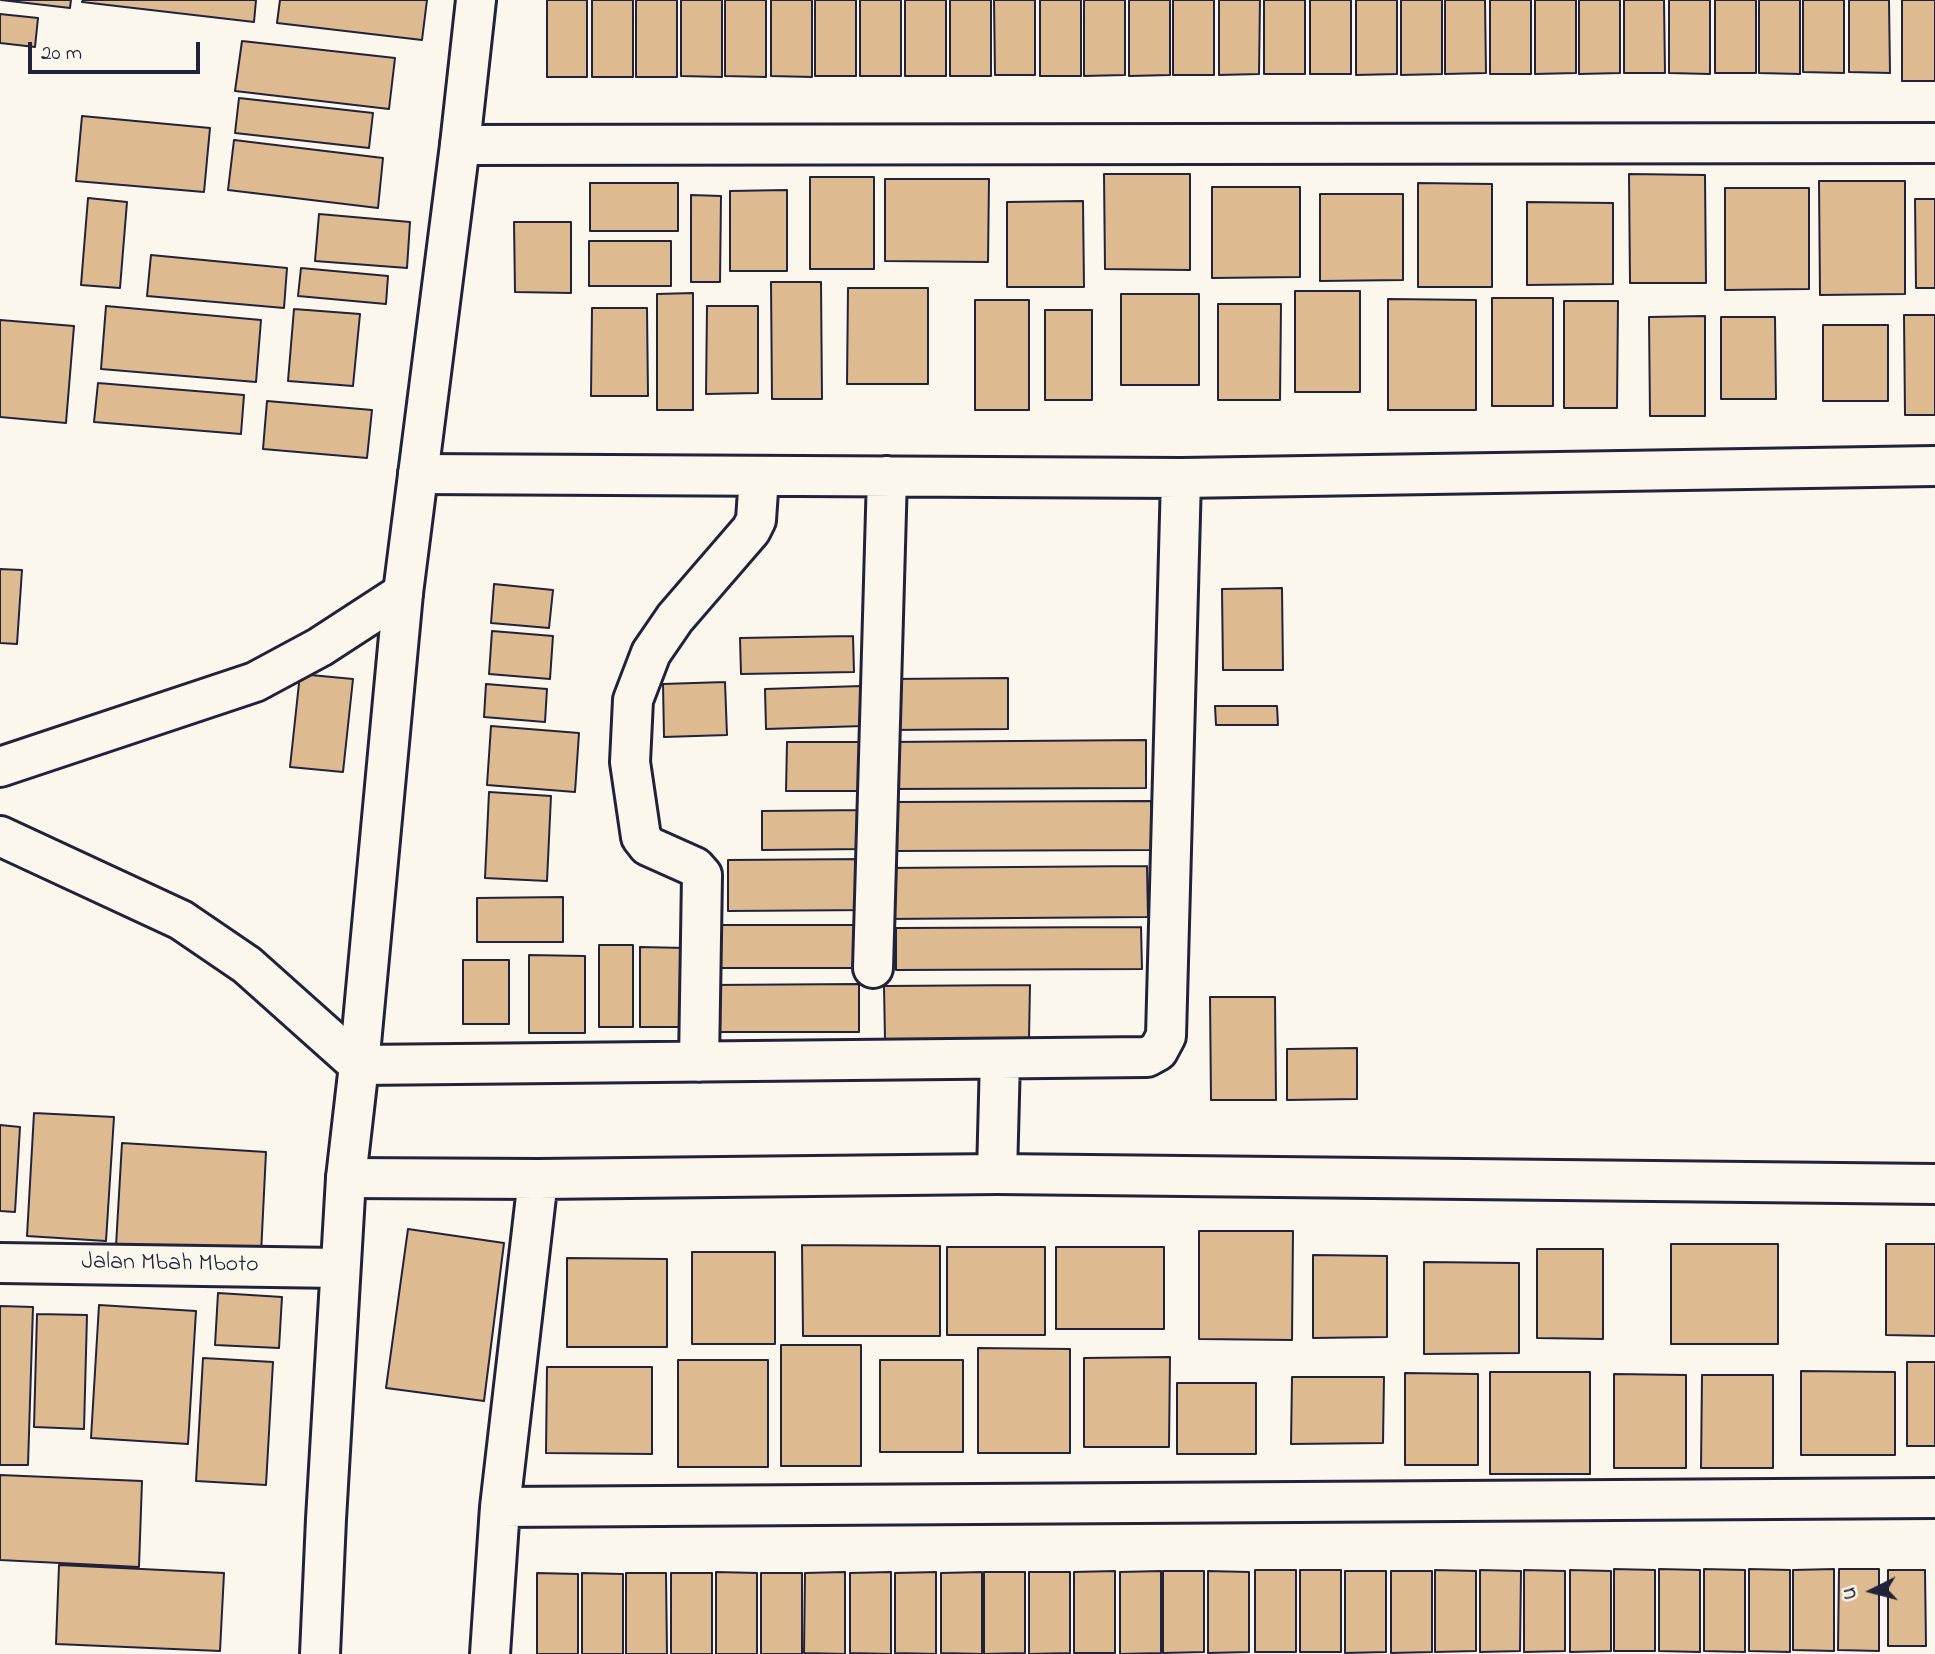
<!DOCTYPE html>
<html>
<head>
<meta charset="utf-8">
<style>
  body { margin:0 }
  #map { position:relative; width:1935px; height:1654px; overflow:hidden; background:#fbf7ec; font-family:"Indie Flower",sans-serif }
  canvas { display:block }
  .north { position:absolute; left:1837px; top:1556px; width:70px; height:70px; -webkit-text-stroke:5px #fbf7ec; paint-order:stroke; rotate:264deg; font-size:19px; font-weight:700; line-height:28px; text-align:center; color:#22223b }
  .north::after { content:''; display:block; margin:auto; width:24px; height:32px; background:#22223b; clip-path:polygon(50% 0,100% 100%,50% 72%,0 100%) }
  .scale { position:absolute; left:28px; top:42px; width:172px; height:32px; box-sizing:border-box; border:4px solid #22223b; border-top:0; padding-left:9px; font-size:21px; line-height:24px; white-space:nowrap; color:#22223b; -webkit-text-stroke:5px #fbf7ec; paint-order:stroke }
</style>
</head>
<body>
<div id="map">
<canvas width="1935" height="1654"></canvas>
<div class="north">U</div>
<div class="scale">20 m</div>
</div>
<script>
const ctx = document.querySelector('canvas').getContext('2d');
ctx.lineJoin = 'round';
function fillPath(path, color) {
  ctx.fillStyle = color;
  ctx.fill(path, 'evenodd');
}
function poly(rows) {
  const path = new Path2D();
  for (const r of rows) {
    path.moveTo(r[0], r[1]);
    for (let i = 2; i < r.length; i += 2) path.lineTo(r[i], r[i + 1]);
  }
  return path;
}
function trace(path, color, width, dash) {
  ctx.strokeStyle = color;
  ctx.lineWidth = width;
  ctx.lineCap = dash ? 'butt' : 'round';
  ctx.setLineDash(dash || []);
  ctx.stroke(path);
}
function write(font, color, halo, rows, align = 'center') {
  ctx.font = font + ' "Indie Flower",sans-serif';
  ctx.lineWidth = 6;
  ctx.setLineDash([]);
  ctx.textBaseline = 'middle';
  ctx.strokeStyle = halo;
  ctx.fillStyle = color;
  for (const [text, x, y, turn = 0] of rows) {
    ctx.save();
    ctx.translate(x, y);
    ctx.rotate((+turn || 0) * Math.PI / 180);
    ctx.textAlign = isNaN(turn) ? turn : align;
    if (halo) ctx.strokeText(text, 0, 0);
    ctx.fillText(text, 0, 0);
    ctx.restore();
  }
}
const building = poly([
  [1,0,71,0,70,8,1,0],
  [83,0,256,0,254,22,82,2,83,0],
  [280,0,427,0,422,40,277,23,280,0],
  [547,0,587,0,587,77,547,77,547,0],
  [592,0,633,0,633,77,592,77,592,0],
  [636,0,677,0,677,77,636,77,636,0],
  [681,0,722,0,722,77,681,76,681,0],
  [725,0,766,0,766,77,725,76,725,0],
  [771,0,812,0,812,77,771,76,771,0],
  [815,0,856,0,856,76,815,76,815,0],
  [860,0,901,0,901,76,860,76,860,0],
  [905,0,946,0,946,76,905,76,905,0],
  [950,0,991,0,991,76,950,76,950,0],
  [994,0,1035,0,1035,75,995,75,994,0],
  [1040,0,1081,0,1081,76,1040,76,1040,0],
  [1084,0,1125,0,1125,75,1084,76,1084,0],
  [1129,0,1170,0,1170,75,1129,76,1129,0],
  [1173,0,1214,0,1214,75,1173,75,1173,0],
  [1219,0,1260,0,1259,74,1219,75,1219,0],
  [1264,0,1305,0,1305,74,1264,74,1264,0],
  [1310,0,1351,0,1351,74,1310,74,1310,0],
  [1356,0,1397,0,1397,74,1356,75,1356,0],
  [1401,0,1442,0,1442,74,1401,75,1401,0],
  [1445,0,1485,0,1486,73,1445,74,1445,0],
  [1490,0,1531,0,1531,74,1490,74,1490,0],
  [1535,0,1576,0,1576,73,1535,74,1535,0],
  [1579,0,1620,0,1620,73,1579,74,1579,0],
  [1624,0,1664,0,1665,73,1624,73,1624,0],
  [1669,0,1710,0,1710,74,1669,73,1669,0],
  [1715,0,1756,0,1756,73,1715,73,1715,0],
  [1759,0,1800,0,1800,74,1759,73,1759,0],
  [1803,0,1844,0,1844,73,1803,72,1803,0],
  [1849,0,1889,0,1890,73,1849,72,1849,0],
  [1902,0,1935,0,1935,81,1902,81,1902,0],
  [0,14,38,18,35,47,0,43,0,14],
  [242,41,395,58,389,109,235,91,242,41],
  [239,98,373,113,369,148,235,133,239,98],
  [82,116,210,128,204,192,76,181,82,116],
  [234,140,383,158,378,208,228,190,234,140],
  [1104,174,1190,174,1190,270,1105,269,1104,174],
  [1629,174,1705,175,1706,283,1630,283,1629,174],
  [810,177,874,177,874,269,810,269,810,177],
  [885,179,989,179,988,262,885,261,885,179],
  [1819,181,1905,181,1905,294,1820,295,1819,181],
  [590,183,678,183,678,231,590,231,590,183],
  [1418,183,1492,184,1492,287,1418,287,1418,183],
  [1212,187,1300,187,1300,277,1212,278,1212,187],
  [1725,188,1809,188,1809,289,1725,290,1725,188],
  [787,190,787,271,730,271,730,191,787,190],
  [1320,194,1403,194,1403,280,1320,281,1320,194],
  [691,195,721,196,720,282,691,282,691,195],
  [88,198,127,202,120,288,81,285,88,198],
  [1915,199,1935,199,1935,288,1916,288,1915,199],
  [1083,201,1084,287,1007,287,1007,202,1083,201],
  [1527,202,1613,203,1613,284,1527,285,1527,202],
  [319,214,410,222,407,268,315,261,319,214],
  [514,222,571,222,571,293,515,292,514,222],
  [589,241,671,241,671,286,589,286,589,241],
  [151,255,287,268,284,308,147,296,151,255],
  [301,268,388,276,386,304,298,296,301,268],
  [771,282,821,282,822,399,772,399,771,282],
  [848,288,928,288,928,384,847,384,848,288],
  [1295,291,1360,291,1360,392,1295,392,1295,291],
  [693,293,693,410,657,410,657,294,693,293],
  [1121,294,1199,294,1199,385,1121,385,1121,294],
  [1492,298,1553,298,1553,406,1492,406,1492,298],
  [1388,299,1476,300,1476,410,1388,410,1388,299],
  [975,300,1029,300,1029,410,975,410,975,300],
  [1564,301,1618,301,1617,408,1564,408,1564,301],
  [1218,304,1281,304,1280,400,1218,400,1218,304],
  [106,306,261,320,256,382,101,369,106,306],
  [707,306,758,306,758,393,706,394,707,306],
  [592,308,647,308,648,396,591,396,592,308],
  [294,309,360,314,353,386,288,381,294,309],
  [1045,310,1092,310,1092,400,1045,400,1045,310],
  [1904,315,1935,315,1935,415,1905,415,1904,315],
  [1705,316,1705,416,1650,416,1649,317,1705,316],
  [1721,317,1775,317,1776,399,1721,399,1721,317],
  [0,320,74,326,66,423,0,417,0,320],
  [1823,325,1888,325,1888,401,1823,401,1823,325],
  [98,383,244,395,241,434,94,422,98,383],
  [267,401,372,410,367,458,263,449,267,401],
  [0,569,22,570,17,644,0,643,0,569],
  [494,584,553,590,549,628,491,623,494,584],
  [1282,588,1283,670,1223,670,1222,589,1282,588],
  [492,631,553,636,550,679,489,674,492,631],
  [853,636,854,672,741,674,740,638,853,636],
  [300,674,353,679,343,772,290,767,300,674],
  [1008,678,1008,729,890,730,890,679,1008,678],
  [725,682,727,735,664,737,663,684,725,682],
  [486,684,547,689,545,722,484,717,486,684],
  [862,686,863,726,766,729,765,689,862,686],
  [1215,706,1277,706,1278,725,1216,725,1215,706],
  [491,726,579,733,575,792,487,785,491,726],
  [1146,740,1146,788,889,789,889,742,1146,740],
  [787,742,866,742,866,791,786,791,787,742],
  [489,792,551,796,547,881,485,878,489,792],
  [1151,801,1151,850,893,851,892,802,1151,801],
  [867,810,868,849,762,850,762,811,867,810],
  [870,859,870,910,728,911,728,860,870,859],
  [1147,866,1148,917,885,919,885,868,1147,866],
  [563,897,563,942,477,942,477,898,563,897],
  [715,925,862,925,862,968,714,968,715,925],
  [1141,927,1142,969,896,970,896,928,1141,927],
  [599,945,633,945,633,1027,599,1027,599,945],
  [640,947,686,948,685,1027,640,1027,640,947],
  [529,955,585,956,585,1033,529,1033,529,955],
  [463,960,509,960,509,1024,463,1024,463,960],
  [859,984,859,1032,711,1032,710,985,859,984],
  [1030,985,1029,1039,885,1040,884,986,1030,985],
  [1210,997,1275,997,1276,1100,1211,1100,1210,997],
  [1357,1048,1357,1099,1287,1100,1287,1049,1357,1048],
  [34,1113,114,1117,106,1241,27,1236,34,1113],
  [0,1125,20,1127,15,1212,0,1211,0,1125],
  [122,1143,266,1152,261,1254,116,1246,122,1143],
  [408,1229,504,1243,484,1401,386,1388,408,1229],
  [1199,1231,1293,1231,1292,1340,1199,1339,1199,1231],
  [1671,1244,1778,1244,1778,1344,1671,1344,1671,1244],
  [1886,1244,1935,1244,1935,1336,1886,1335,1886,1244],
  [802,1245,940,1246,940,1336,803,1336,802,1245],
  [947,1247,1045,1247,1045,1335,947,1335,947,1247],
  [1056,1247,1164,1247,1164,1329,1056,1329,1056,1247],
  [1537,1249,1603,1249,1603,1339,1537,1338,1537,1249],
  [692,1252,775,1252,775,1344,692,1344,692,1252],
  [1313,1255,1387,1256,1387,1337,1313,1338,1313,1255],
  [567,1258,667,1259,667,1347,567,1347,567,1258],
  [1424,1262,1519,1263,1519,1353,1424,1354,1424,1262],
  [218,1293,282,1297,279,1348,215,1345,218,1293],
  [99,1305,196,1311,188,1444,91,1438,99,1305],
  [0,1306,33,1307,28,1465,0,1465,0,1306],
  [37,1314,87,1315,84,1429,34,1427,37,1314],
  [781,1345,861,1345,861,1466,781,1466,781,1345],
  [978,1348,1070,1349,1070,1453,978,1453,978,1348],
  [1170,1357,1169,1447,1084,1447,1084,1358,1170,1357],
  [203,1358,273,1362,266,1485,196,1481,203,1358],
  [678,1360,768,1360,768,1467,678,1467,678,1360],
  [880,1360,963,1360,963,1452,880,1452,880,1360],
  [1907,1362,1935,1362,1935,1446,1907,1446,1907,1362],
  [547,1367,652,1367,652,1454,546,1453,547,1367],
  [1801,1371,1895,1372,1895,1455,1801,1455,1801,1371],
  [1490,1372,1590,1372,1590,1474,1490,1474,1490,1372],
  [1405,1373,1478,1374,1478,1465,1405,1465,1405,1373],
  [1614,1374,1686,1375,1686,1468,1614,1468,1614,1374],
  [1702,1375,1773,1375,1773,1468,1701,1468,1702,1375],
  [1292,1377,1384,1377,1383,1443,1291,1444,1292,1377],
  [1177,1383,1256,1383,1256,1454,1177,1454,1177,1383],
  [0,1475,142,1481,139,1567,0,1560,0,1475],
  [59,1565,224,1573,220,1651,56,1644,59,1565],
  [1614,1569,1655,1570,1655,1651,1614,1651,1614,1569],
  [1659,1569,1700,1570,1700,1652,1659,1651,1659,1569],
  [1704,1569,1745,1570,1745,1652,1704,1651,1704,1569],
  [1749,1569,1790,1570,1790,1652,1749,1651,1749,1569],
  [1834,1569,1834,1651,1793,1650,1793,1570,1834,1569],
  [1839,1569,1879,1569,1879,1651,1838,1650,1839,1569],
  [1255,1570,1296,1570,1296,1652,1255,1652,1255,1570],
  [1300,1570,1341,1570,1341,1652,1300,1652,1300,1570],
  [1435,1570,1476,1571,1476,1651,1435,1652,1435,1570],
  [1480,1570,1521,1571,1520,1651,1480,1652,1480,1570],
  [1524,1570,1565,1571,1565,1651,1524,1652,1524,1570],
  [1570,1570,1611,1571,1611,1651,1570,1652,1570,1570],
  [1888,1570,1925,1570,1926,1646,1888,1646,1888,1570],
  [1115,1571,1115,1653,1074,1653,1074,1572,1115,1571],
  [1161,1571,1161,1653,1120,1654,1120,1572,1161,1571],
  [1163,1571,1204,1571,1204,1652,1163,1653,1163,1571],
  [1208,1571,1249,1572,1249,1652,1208,1653,1208,1571],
  [1345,1571,1386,1571,1386,1652,1345,1653,1345,1571],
  [1391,1571,1432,1571,1432,1652,1391,1653,1391,1571],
  [716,1572,757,1573,757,1654,716,1654,716,1572],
  [845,1572,845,1654,804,1653,805,1573,845,1572],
  [891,1572,891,1654,850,1653,850,1573,891,1572],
  [936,1572,936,1654,895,1653,895,1573,936,1572],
  [982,1572,982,1654,941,1653,941,1573,982,1572],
  [984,1572,1025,1572,1025,1653,984,1654,984,1572],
  [1029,1572,1070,1572,1070,1653,1029,1654,1029,1572],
  [537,1573,578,1574,578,1654,537,1654,537,1573],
  [582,1573,623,1574,623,1654,582,1654,582,1573],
  [626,1573,666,1573,667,1654,626,1654,626,1573],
  [671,1573,712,1573,712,1654,671,1654,671,1573],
  [761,1573,802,1573,802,1654,761,1654,761,1573]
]);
const minor = poly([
  [460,145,1935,143],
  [418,474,1181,478,1935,466],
  [0,767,255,682,320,647,403,593],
  [0,836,181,920,247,965,359,1065,1147,1057,1158,1051,1166,1036,1181,478],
  [873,968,887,476],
  [699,1062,702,875,695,867,648,846,641,837,630,762,633,700,651,653,675,618,751,530,756,520,759,476],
  [997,1174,1000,1059],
  [346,1178,538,1179,997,1174,1935,1184],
  [0,1263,339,1268],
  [500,1507,1935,1498],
  [490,1654,500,1507,538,1179]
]);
const tertiary = poly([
  [320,1654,326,1519,346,1178,359,1065,403,593,460,145,476,0]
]);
const streetNames = [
  ["Jalan Mbah Mboto",170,1265,1]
];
fillPath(building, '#deba90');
trace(building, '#22223b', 2);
trace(minor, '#22223b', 44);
trace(tertiary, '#22223b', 44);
trace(minor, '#fbf7ec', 38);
trace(tertiary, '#fbf7ec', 38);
write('24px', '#22223b', '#fbf7ec', streetNames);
</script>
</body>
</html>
